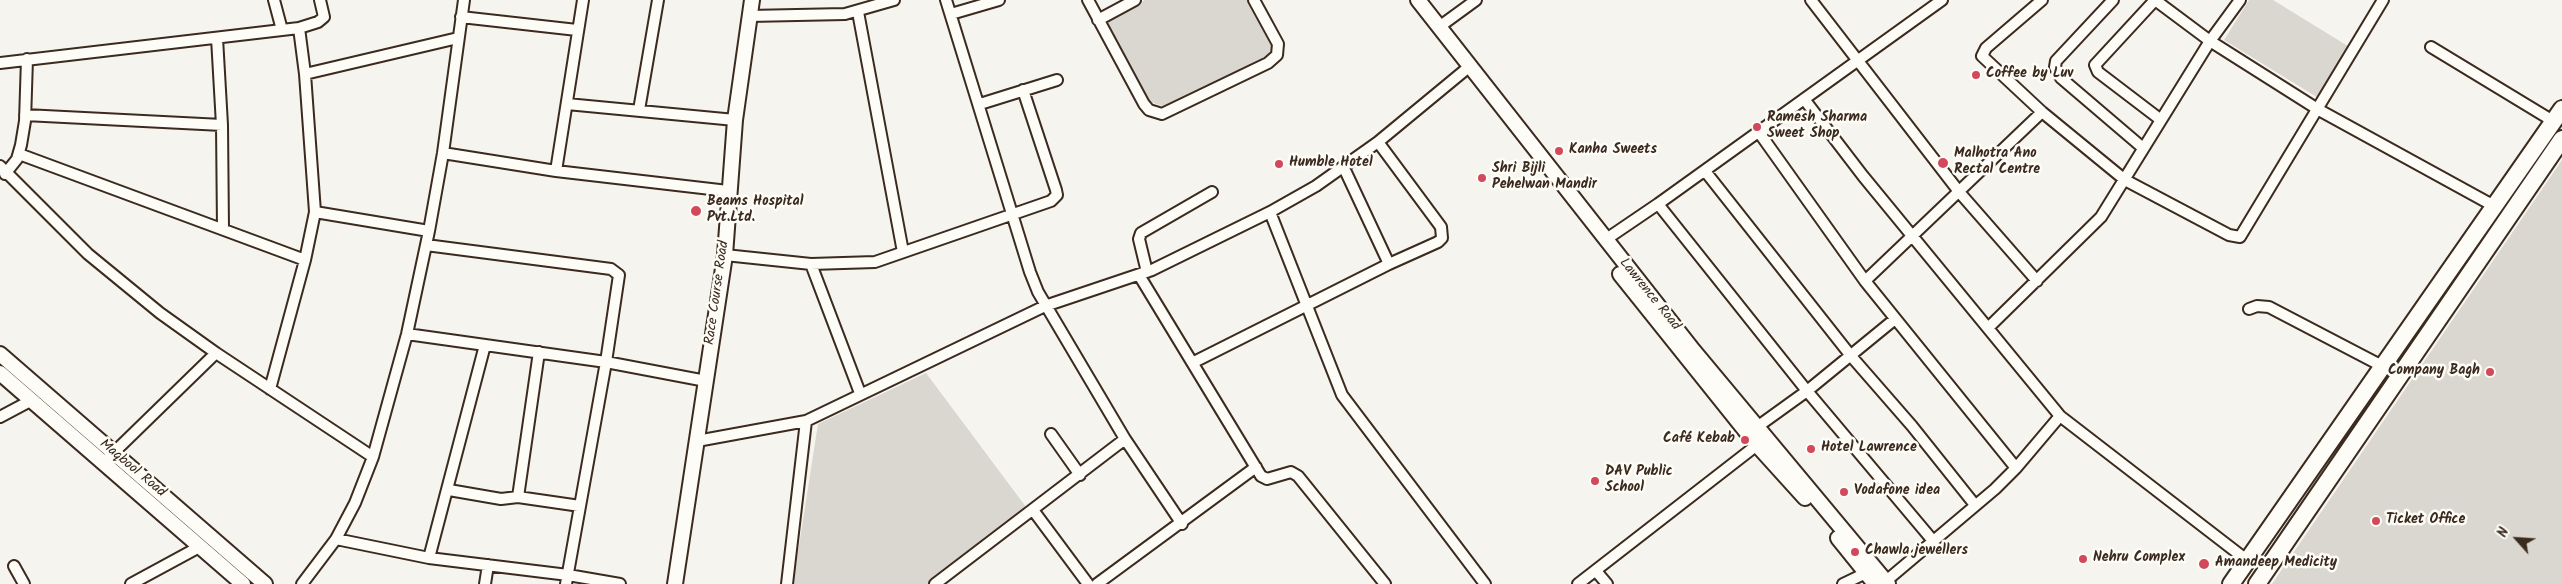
<!DOCTYPE html>
<html>
<head>
<meta charset="utf-8">
<style>
  body { margin:0 }
  #map { position:relative; width:2562px; height:584px; overflow:hidden; background:#f5f4ee; font-family:Kalam,sans-serif }
  canvas { display:block }
  .north { position:absolute; left:2492px; top:514px; width:50px; height:50px; -webkit-text-stroke:4px #fdfcf7; paint-order:stroke; rotate:296deg; font-size:14px; font-weight:700; line-height:20px; text-align:center; color:#3b2a1e }
  .north::after { content:''; display:block; margin:auto; width:18px; height:22px; background:#3b2a1e; clip-path:polygon(50% 0,100% 100%,50% 72%,0 100%) }
</style>
</head>
<body>
<div id="map">
<canvas width="2562" height="584"></canvas>
<div class="north">N</div>
</div>
<script>
const ctx = document.querySelector('canvas').getContext('2d');
ctx.lineJoin = 'round';
function fillPath(path, color) {
  ctx.fillStyle = color;
  ctx.fill(path, 'evenodd');
}
function poly(rows) {
  const path = new Path2D();
  for (const r of rows) {
    path.moveTo(r[0], r[1]);
    for (let i = 2; i < r.length; i += 2) path.lineTo(r[i], r[i + 1]);
  }
  return path;
}
function trace(path, color, width, dash) {
  ctx.strokeStyle = color;
  ctx.lineWidth = width;
  ctx.lineCap = dash ? 'butt' : 'round';
  ctx.setLineDash(dash || []);
  ctx.stroke(path);
}
function write(font, color, halo, rows, align = 'center') {
  ctx.font = font + ' Kalam,sans-serif';
  ctx.lineWidth = 5;
  ctx.setLineDash([]);
  ctx.textBaseline = 'middle';
  ctx.strokeStyle = halo;
  ctx.fillStyle = color;
  for (const [text, x, y, turn = 0] of rows) {
    ctx.save();
    ctx.translate(x, y);
    ctx.rotate((+turn || 0) * Math.PI / 180);
    ctx.textAlign = isNaN(turn) ? turn : align;
    if (halo) ctx.strokeText(text, 0, 0);
    ctx.fillText(text, 0, 0);
    ctx.restore();
  }
}
const green = poly([
  [1145,0,1248,0,1276,51,1169,108,1147,101,1105,22],
  [2249,0,2273,0,2351,48,2320,99,2224,40],
  [2562,160,2562,584,2272,584],
  [926,373,1026,507,927,584,793,584,818,424]
]);
const street = poly([
  [274,0,282,30],
  [946,0,1030,272,1038,292,1125,439,1182,524],
  [1088,0,1144,104,1149,110,1162,114,1268,63,1277,55,1278,44,1254,0],
  [1811,0,1960,193,2037,281],
  [2042,0,1986,48,1982,56,2042,112],
  [2113,0,2056,61,2055,67,2061,78,2143,148],
  [2155,0,2210,41,2319,110,2494,206],
  [2155,0,2095,65,2098,72,2161,120],
  [858,12,903,252],
  [951,14,999,0],
  [749,16,845,14,894,0],
  [461,17,577,30],
  [1098,20,1135,0],
  [1439,27,1476,0],
  [217,38,222,125,223,229],
  [2431,47,2553,121],
  [0,63,299,28,318,22,324,17,320,0],
  [305,74,458,38],
  [1804,99,1863,176,2060,416,2248,561],
  [567,104,735,120],
  [980,104,1057,80],
  [639,110,658,0],
  [25,115,222,125],
  [1758,131,1865,281,2016,468],
  [443,153,556,171,728,191],
  [19,154,305,260],
  [0,166,88,254,160,313,216,353,373,457],
  [1344,168,1389,264],
  [556,171,583,0],
  [1705,171,1851,356,1912,426,1975,505],
  [5,174,17,159,21,145,25,121,27,59],
  [1658,204,1807,391,1934,542],
  [315,212,429,231],
  [1270,212,1342,395,1485,584],
  [1605,240,1658,204,1942,0],
  [426,245,611,269,619,275,606,362,566,584],
  [725,255,811,264,875,262,1051,201,1057,195,1056,190,1023,90],
  [811,264,860,393],
  [1147,272,1139,239,1141,233,1212,192],
  [1139,275,1261,476,1267,479,1291,472,1298,476,1385,584],
  [1865,281,2042,112,2125,180,2229,235,2240,237,2383,0],
  [2249,309,2257,306,2269,307,2384,367],
  [1988,328,2101,217,2210,41,2240,0],
  [407,334,606,362,706,381],
  [1194,362,1389,264,1438,242,1442,238,1441,227,1378,142],
  [270,389,305,260,315,212,305,74,299,28],
  [0,417,32,400],
  [1757,427,1807,391,1895,319],
  [1051,434,1080,475],
  [697,441,806,421,1045,306,1152,270,1270,212,1316,186,1378,142,1464,71],
  [103,463,216,353],
  [449,490,501,499,518,497,539,352],
  [518,497,580,506],
  [1033,510,1088,584],
  [336,539,429,558,568,575,620,584],
  [429,558,485,345],
  [14,566,24,584],
  [1596,571,1607,584],
  [1886,581,1995,489,2016,468,2060,416],
  [131,584,201,546],
  [302,584,336,539,355,503,373,457,407,334,429,231,443,153,464,0],
  [485,584,488,565],
  [787,584,806,421],
  [935,584,1125,439],
  [1097,584,1256,467],
  [1578,584,1757,445],
  [1843,584,1866,573]
]);
const secondary = poly([
  [1418,0,1693,350,1888,584],
  [1620,274,1757,445,1805,498],
  [0,354,265,584],
  [0,373,243,584],
  [1838,538,1875,584],
  [675,584,725,255,735,120,752,0]
]);
const primary = poly([
  [2231,584,2562,109],
  [2257,584,2562,139]
]);
const markers = [
  [1976,75,5,"#d1495b"],
  [1757,127,5,"#d1495b"],
  [1559,151,5,"#d1495b"],
  [1943,163,6,"#d1495b"],
  [1279,164,5,"#d1495b"],
  [1482,178,5,"#d1495b"],
  [696,211,6,"#d1495b"],
  [2490,372,5,"#d1495b"],
  [1745,440,5,"#d1495b"],
  [1811,449,5,"#d1495b"],
  [1595,481,5,"#d1495b"],
  [1844,492,5,"#d1495b"],
  [2376,521,5,"#d1495b"],
  [1855,552,5,"#d1495b"],
  [2083,559,5,"#d1495b"],
  [2204,564,6,"#d1495b"]
];
const poiNames = [
  ["Coffee by Luv",1986,75],
  ["Ramesh Sharma",1767,119],
  ["Sweet Shop",1767,135],
  ["Kanha Sweets",1569,151],
  ["Malhotra Ano",1954,155],
  ["Rectal Centre",1954,171],
  ["Humble Hotel",1289,164],
  ["Shri Bijli",1492,170],
  ["Pehelwan Mandir",1492,186],
  ["Beams Hospital",707,203],
  ["Pvt.Ltd.",707,219],
  ["Company Bagh",2480,372,"right"],
  ["Café Kebab",1735,440,"right"],
  ["Hotel Lawrence",1821,449],
  ["DAV Public",1605,473],
  ["School",1605,489],
  ["Vodafone idea",1854,492],
  ["Ticket Office",2386,521],
  ["Chawla jewellers",1865,552],
  ["Nehru Complex",2093,559],
  ["Amandeep Medicity",2215,564]
];
const streetNames = [
  ["Race Course Road",718,293,-82],
  ["Lawrence Road",1649,295,51],
  ["Maqbool Road",132,469,40]
];
fillPath(green, '#dad6d0');
trace(street, '#3b2a1e', 14);
trace(secondary, '#3b2a1e', 18);
trace(primary, '#3b2a1e', 20);
trace(street, '#fdfcf7', 10);
trace(secondary, '#fdfcf7', 14);
trace(primary, '#fdfcf7', 16);
for (const [x, y, r, color] of markers) {
  const dot = new Path2D();
  dot.arc(x, y, r, 0, 2 * Math.PI);
  ctx.fillStyle = color;
  ctx.fill(dot);
  trace(dot, '#fdfcf7', 2);
}
write('bold 14px', '#3b2a1e', '#fdfcf7', poiNames, 'left');
write('14px', '#3b2a1e', '#fdfcf7', streetNames);
</script>
</body>
</html>
